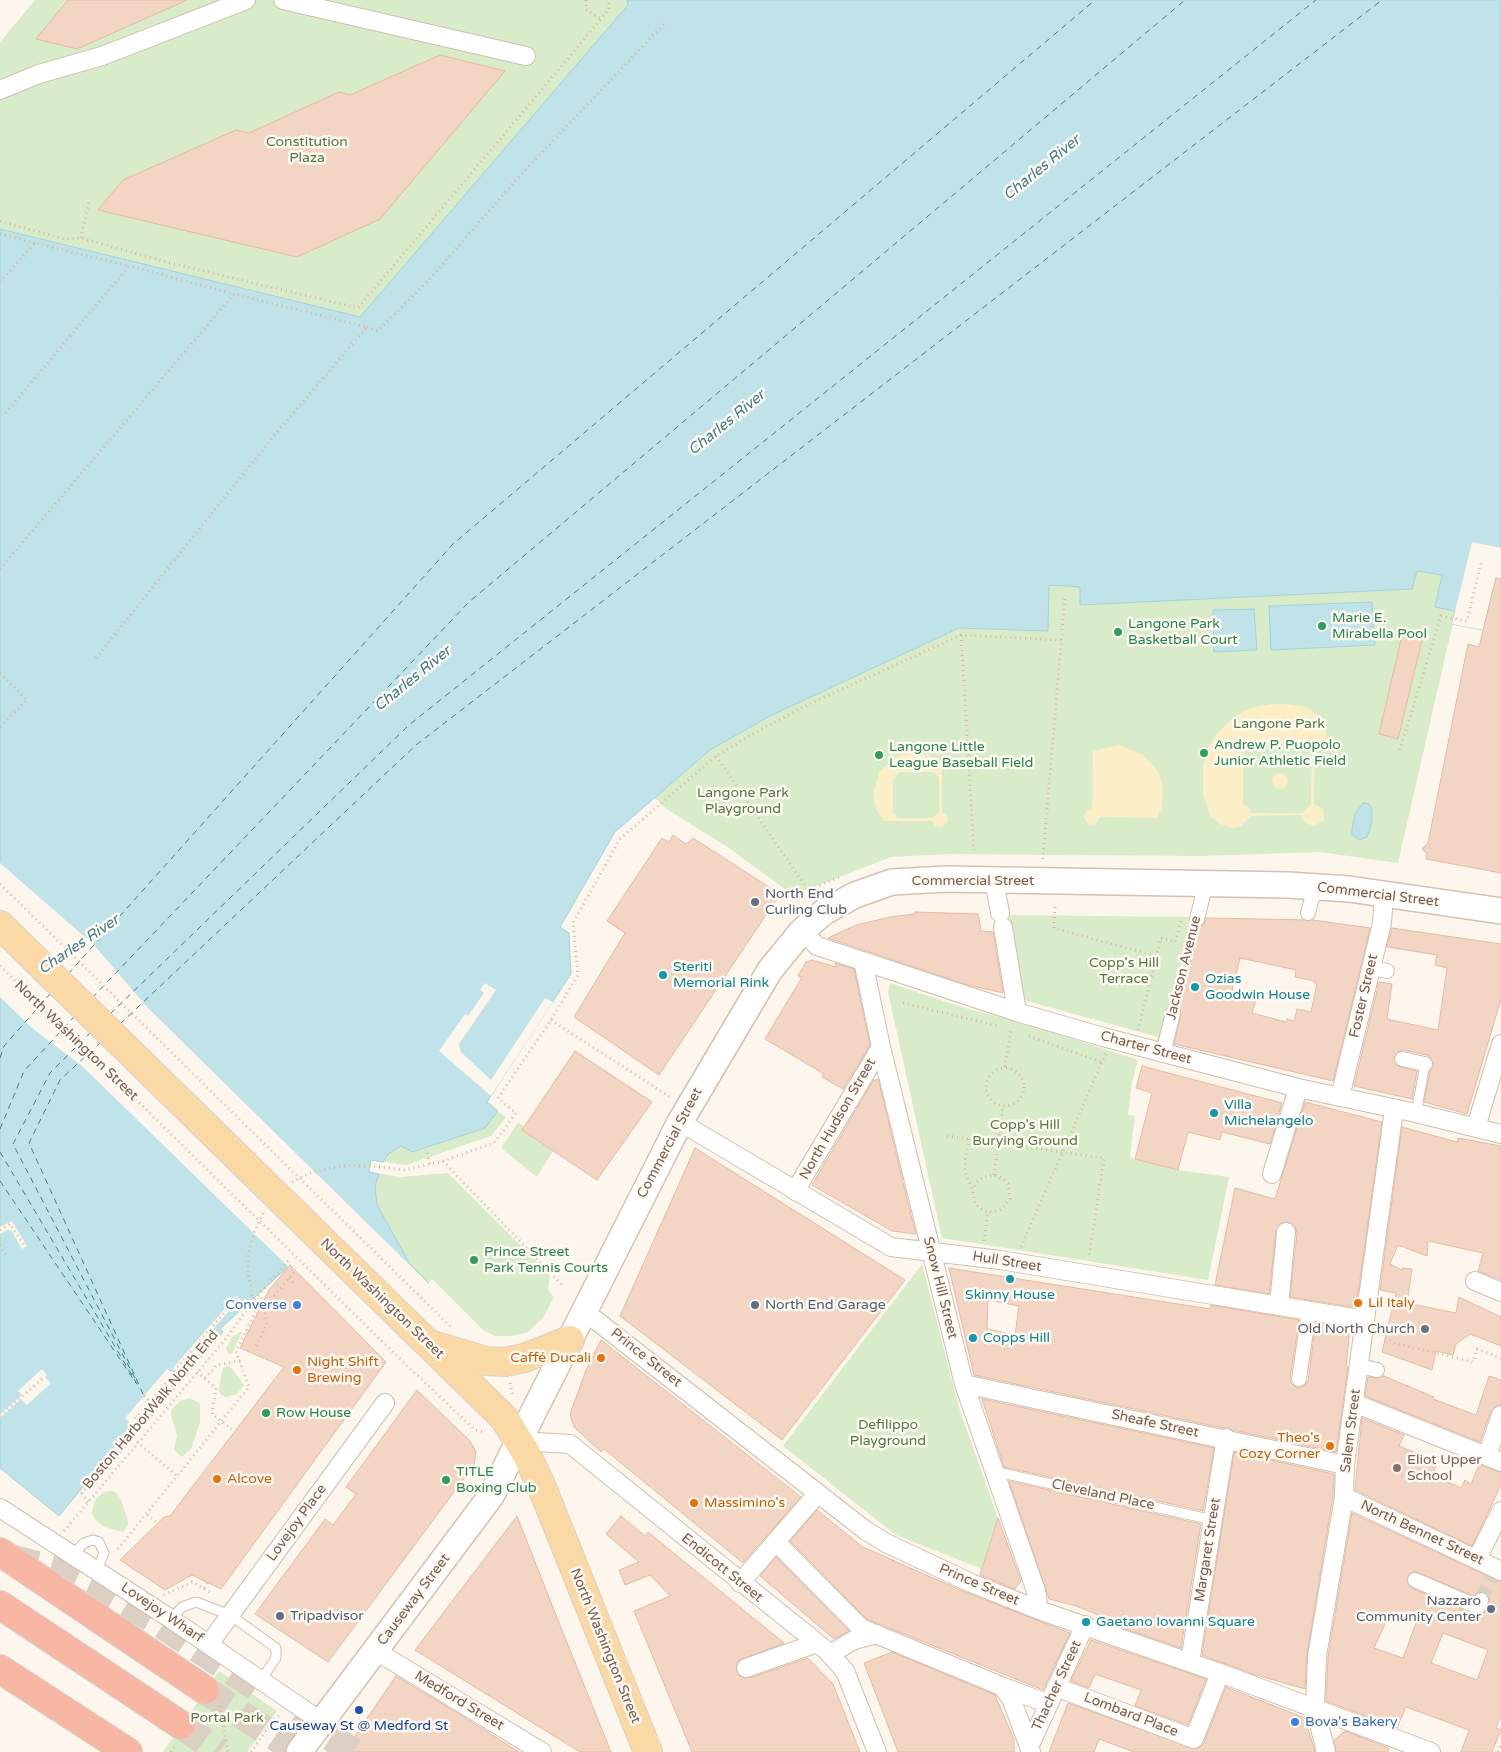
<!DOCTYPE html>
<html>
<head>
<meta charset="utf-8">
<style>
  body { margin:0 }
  canvas { display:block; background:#fdf6ec }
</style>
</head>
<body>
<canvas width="1501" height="1752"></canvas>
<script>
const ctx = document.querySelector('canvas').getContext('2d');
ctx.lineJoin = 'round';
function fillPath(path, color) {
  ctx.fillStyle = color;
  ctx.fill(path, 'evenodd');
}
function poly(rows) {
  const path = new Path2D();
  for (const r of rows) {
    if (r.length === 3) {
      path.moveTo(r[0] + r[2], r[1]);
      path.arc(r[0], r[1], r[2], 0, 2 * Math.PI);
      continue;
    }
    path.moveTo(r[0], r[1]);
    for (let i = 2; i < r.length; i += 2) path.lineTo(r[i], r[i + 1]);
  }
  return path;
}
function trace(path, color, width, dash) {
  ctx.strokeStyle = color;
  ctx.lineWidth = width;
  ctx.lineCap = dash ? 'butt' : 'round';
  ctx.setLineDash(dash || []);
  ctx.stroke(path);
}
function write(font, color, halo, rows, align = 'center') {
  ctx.font = font + ' "Varela Round",sans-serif';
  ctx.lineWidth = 5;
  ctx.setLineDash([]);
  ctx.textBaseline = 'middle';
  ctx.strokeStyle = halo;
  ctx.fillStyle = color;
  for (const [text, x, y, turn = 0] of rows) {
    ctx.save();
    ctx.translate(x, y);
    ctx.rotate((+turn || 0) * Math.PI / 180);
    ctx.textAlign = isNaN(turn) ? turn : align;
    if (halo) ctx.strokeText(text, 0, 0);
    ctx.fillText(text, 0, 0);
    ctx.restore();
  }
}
const green = poly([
  [35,0,627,0,629,5,360,318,0,229,0,42],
  [1467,561,1398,863,1320,852,1200,856,949,854,891,857,793,895,729,848,665,808,654,797,710,750,770,716,959,628,1047,631,1047,563],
  [1009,915,1194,917,1162,1038,1023,1000],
  [890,983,961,1007,1034,1026,1138,1060,1132,1082,1128,1115,1135,1116,1130,1157,1178,1170,1229,1177,1208,1280,942,1238,888,992],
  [486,1103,506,1117,491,1136,406,1165,371,1160,369,1172,401,1177,448,1173,550,1275,548,1290,554,1297,543,1318,527,1333,509,1336,495,1336,484,1331,432,1279,397,1314,356,1162],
  [518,1123,524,1126,522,1130,553,1151,537,1177,501,1148],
  [922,1264,960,1411,998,1518,982,1569,896,1535,783,1446],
  [240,1332,242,1332,232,1354,228,1354,226,1348,232,1337],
  [230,1366,244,1385,237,1394,226,1397,221,1395,219,1390,222,1370,224,1367],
  [189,1398,200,1403,200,1423,191,1449,182,1457,174,1450,177,1435,171,1415,172,1409,180,1401],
  [113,1491,117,1493,121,1500,127,1517,128,1525,123,1532,104,1527,95,1519,92,1513,94,1502,98,1497,104,1492],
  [219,1671,277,1711,247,1752,163,1752]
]);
const sand = poly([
  [1272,704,1286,704,1306,707,1314,712,1324,724,1327,740,1323,748,1315,753,1314,804,1323,809,1324,820,1314,826,1306,823,1302,815,1251,816,1241,826,1234,828,1220,824,1211,817,1203,795,1203,765,1207,750,1217,733,1237,715,1251,708],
  [1253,743,1303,745,1312,753,1311,804,1303,813,1251,813,1248,807,1243,804,1243,752],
  [1118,745,1142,754,1158,771,1163,788,1162,807,1157,818,1100,817,1096,824,1089,825,1083,816,1087,811,1092,809,1093,751],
  [912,752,928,755,942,763,942,812,947,816,948,821,942,827,935,826,932,821,884,821,876,809,873,794,880,771,897,756],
  [899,772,933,772,939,778,939,812,932,818,898,818,893,813,893,779],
  [1280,781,8]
]);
const water = poly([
  [627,0,1501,0,1501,589,1493,587,1483,630,1452,624,1455,611,1435,607,1442,575,1417,571,1412,589,1080,605,1080,587,1049,585,1048,631,959,628,770,716,710,750,615,832,560,927,569,933,571,974,487,1102,498,1111,485,1128,412,1152,401,1146,388,1154,383,1162,371,1160,369,1172,379,1174,375,1186,377,1205,410,1264,429,1283,397,1314,290,1265,220,1329,223,1332,89,1491,83,1487,59,1516,0,1468,0,229,360,317,628,5,627,0],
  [1372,602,1375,645,1271,650,1269,606,1372,602],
  [1254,609,1257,650,1214,652,1213,610,1254,609],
  [1363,803,1369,804,1372,808,1372,822,1367,837,1359,840,1352,835,1352,829,1355,814,1363,803]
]);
const pier = poly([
  [1472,542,1501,548,1501,589,1493,587,1483,630,1452,624],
  [0,863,94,945,148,1008,430,1285,374,1341,371,1341,347,1324,83,1067,32,1028,0,997],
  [485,983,496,990,459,1044,461,1052,491,1080,545,998,553,1002,491,1096,439,1051,465,1014,468,1016,484,993,480,990],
  [12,1221,27,1246,22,1249,11,1230,7,1230,0,1234,0,1227],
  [236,1296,240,1299,213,1329,217,1333,177,1377,180,1380,137,1428,87,1490,83,1488,133,1425,125,1418,167,1369,174,1374,175,1372,172,1369],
  [42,1369,47,1375,45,1377,51,1383,27,1405,21,1399,0,1418,0,1414,22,1395,18,1391]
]);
const ferry = poly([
  [68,974,453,544,1095,0],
  [92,998,469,602,1185,0],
  [110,1014,409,725,1316,0],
  [120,1024,416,745,1382,0],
  [91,1032,50,1073,13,1144,137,1382],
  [101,1042,60,1080,29,1143,144,1396],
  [0,1058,4,1046,50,994],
  [0,1129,24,1071,74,1017],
  [0,1152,140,1389],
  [0,1181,136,1383]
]);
const building = poly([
  [68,0,187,0,77,49,36,39,68,0],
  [440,55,505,71,380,219,297,257,98,210,123,180,236,130,249,133,339,92,350,95,440,55],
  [1496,578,1501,579,1501,873,1426,859,1427,854,1422,849,1428,843,1468,644,1479,647,1496,578],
  [1403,631,1423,636,1398,739,1379,734,1403,631],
  [673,835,686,844,693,838,780,894,659,1075,574,1017,625,933,607,921,662,838,669,842,673,835],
  [915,912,978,914,981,931,993,932,1003,993,968,985,828,938,856,925,890,917,915,914,915,912],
  [1206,918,1313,920,1370,928,1333,1081,1174,1044,1181,1015,1179,1007,1199,927,1204,925,1206,918],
  [1240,958,1296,970,1295,977,1314,981,1314,983,1317,983,1311,1012,1297,1009,1294,1021,1287,1019,1286,1022,1252,1013,1257,997,1232,991,1240,958],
  [1392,928,1501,944,1501,999,1467,1114,1424,1102,1430,1071,1434,1065,1431,1058,1427,1055,1403,1050,1399,1051,1394,1057,1397,1066,1417,1071,1412,1099,1354,1086,1379,982,1392,984,1387,1019,1438,1030,1447,968,1435,965,1437,955,1387,947,1392,928],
  [812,960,836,967,835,963,854,969,870,1045,843,1089,822,1077,824,1074,765,1039,802,977,798,976,806,962,812,960],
  [575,1051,652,1102,597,1180,522,1130,575,1051],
  [1142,1066,1282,1103,1270,1144,1222,1132,1220,1140,1188,1132,1178,1170,1135,1159,1152,1093,1136,1088,1142,1066],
  [878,1079,911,1215,916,1234,892,1231,812,1185,873,1081,878,1079],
  [1305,1102,1382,1122,1359,1287,1355,1306,1352,1307,1290,1297,1297,1233,1295,1227,1287,1222,1281,1223,1276,1231,1269,1294,1215,1285,1235,1188,1275,1199,1305,1102],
  [1402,1127,1457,1142,1458,1138,1501,1146,1501,1280,1478,1271,1483,1253,1428,1241,1427,1256,1398,1245,1390,1264,1402,1270,1402,1268,1412,1269,1407,1303,1456,1313,1459,1297,1501,1317,1501,1346,1470,1334,1456,1344,1453,1355,1436,1351,1432,1370,1382,1352,1396,1293,1380,1290,1402,1127],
  [695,1148,905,1280,782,1440,620,1316,695,1148],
  [290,1265,386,1362,221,1589,192,1575,165,1590,120,1560,164,1517,170,1516,284,1367,240,1348,269,1290,290,1265],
  [949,1268,1210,1309,1211,1305,1299,1320,1290,1378,1291,1383,1297,1388,1303,1387,1308,1381,1316,1323,1350,1328,1346,1366,1348,1367,1336,1452,974,1375,949,1268],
  [988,1300,1019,1306,1015,1335,987,1329,988,1300],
  [601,1340,801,1497,743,1563,604,1449,601,1452,574,1427,570,1414,586,1370,601,1340],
  [1384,1376,1434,1397,1433,1399,1476,1415,1489,1376,1501,1380,1501,1405,1494,1407,1491,1411,1480,1442,1365,1396,1368,1377,1379,1378,1384,1376],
  [417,1390,470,1441,476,1452,474,1465,328,1662,255,1614,325,1519,333,1525,356,1494,346,1487,417,1390],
  [982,1399,1214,1448,1203,1511,1004,1467,982,1399],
  [1362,1418,1404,1435,1399,1446,1438,1462,1432,1475,1461,1488,1465,1480,1471,1484,1479,1465,1501,1472,1501,1485,1472,1546,1355,1490,1362,1418],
  [1234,1452,1334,1474,1333,1496,1307,1654,1305,1689,1256,1675,1202,1655,1234,1452],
  [1009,1481,1201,1524,1181,1648,1100,1620,1101,1616,1076,1606,1049,1599,1009,1481],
  [817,1510,863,1547,967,1593,1070,1633,1043,1690,867,1619,790,1541,817,1510],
  [1352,1513,1501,1582,1501,1716,1496,1728,1501,1730,1492,1752,1461,1752,1469,1730,1406,1707,1397,1728,1326,1701,1328,1657,1352,1513],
  [1414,1571,1474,1596,1479,1591,1485,1592,1490,1599,1486,1610,1483,1614,1475,1615,1412,1588,1408,1585,1407,1577,1414,1571],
  [1390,1613,1416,1623,1403,1658,1374,1648,1390,1613],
  [1443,1633,1488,1650,1477,1680,1431,1663,1443,1633],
  [517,1516,554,1610,611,1752,580,1752,415,1650,517,1516],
  [621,1516,645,1536,648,1532,784,1643,738,1661,736,1667,739,1676,750,1678,808,1658,833,1684,860,1752,692,1752,634,1611,670,1596,650,1575,625,1585,619,1570,639,1562,606,1534,621,1516],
  [998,1518,1021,1581,1015,1589,980,1575,998,1518],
  [776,1557,849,1631,834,1639,760,1576,776,1557],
  [1091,1640,1206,1679,1188,1725,1135,1706,1141,1690,1095,1674,1089,1688,1071,1681,1091,1640],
  [892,1652,995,1695,1014,1739,1014,1752,898,1752,864,1663,892,1652],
  [396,1676,467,1719,519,1752,344,1752,396,1676],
  [1226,1687,1305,1718,1315,1752,1134,1752,1099,1739,1094,1752,1049,1752,1068,1703,1196,1749,1204,1743,1226,1687],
  [1345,1731,1389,1748,1388,1752,1336,1752,1334,1740,1345,1731]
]);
const pedestrianTunnel = poly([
  [1481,1600,1496,1568]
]);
const motorwayTunnel = poly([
  [10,1558,57,1570,110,1594,153,1619,260,1690],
  [205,1690,298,1752],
  [296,1714,353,1752],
  [181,1725,219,1752]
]);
const path = poly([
  [586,0,586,10,601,19],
  [0,221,64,239,81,238,170,263,358,308,601,19,609,9,609,0],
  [0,234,35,243],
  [81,238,89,200],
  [0,282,35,243,129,266,4,415],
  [367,327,378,331,427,282,515,181,665,23],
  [0,569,234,294,129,266],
  [961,635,974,850],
  [96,658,277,432,367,327,234,294],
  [0,673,27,700,0,727],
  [1400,750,1441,616,1467,621,1481,563],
  [716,756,808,890,842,876],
  [1043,859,1065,596],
  [0,884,451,1327],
  [1055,907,1054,928,1156,956],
  [0,966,398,1357,475,1430,485,1432],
  [1176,1000,1193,933],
  [903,1003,997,1026],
  [551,1020,670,1097],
  [1138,1030,1161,938,1175,942,1181,921],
  [1029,1036,1101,1062],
  [1005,1067,1011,1030],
  [1005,1087,19],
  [947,1136,1104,1158,1089,1257],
  [969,1139,965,1160,965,1172,973,1190,975,1204,984,1211,995,1212,1002,1209,1010,1199,1008,1184,1003,1179,994,1175,983,1177,977,1182,973,1190],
  [427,1153,430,1164],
  [443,1161,562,1285],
  [994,1175,1003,1106],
  [292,1182,312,1172,341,1166,373,1166,404,1170,443,1161,494,1143,516,1113,498,1098,551,1020,578,975,573,923,620,839,716,756,756,732,805,706,961,635,1062,640],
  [0,1230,10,1224,24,1245],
  [984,1241,988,1212],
  [0,1245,7,1257],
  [1021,1247,1106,1053],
  [289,1278,294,1283],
  [253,1301,248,1273,248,1258,254,1233,264,1211],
  [1381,1335,1394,1343,1473,1362,1477,1349,1501,1358],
  [256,1346,267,1324,265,1314,274,1296,295,1271],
  [174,1371,238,1297],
  [197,1372,216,1388,212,1414,234,1431],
  [205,1378,217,1365,240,1361],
  [171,1381,191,1357,188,1355],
  [510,1383,513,1396],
  [144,1396,150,1401],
  [0,1416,42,1379],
  [137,1442,178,1477],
  [88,1502,82,1493,173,1383,169,1379,135,1419,139,1422],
  [147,1515,158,1523],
  [64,1531,228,1336,253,1301,289,1260],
  [118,1549,249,1387,236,1351,262,1298],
  [204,1588,207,1583],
  [164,1595,192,1582,210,1592],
  [220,1706,228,1752],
  [171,1752,176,1744],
  [251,1752,274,1719,282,1714],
  [1498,1752,1501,1744]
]);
const service = poly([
  [1416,1113,1425,1064],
  [993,1471,1213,1520],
  [72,1555,84,1543,93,1540,99,1542,104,1553,97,1570],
  [171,1619,182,1607,196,1602,230,1615,276,1648,276,1658,261,1680]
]);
const pedestrian = poly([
  [1308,913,1315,887],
  [1197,919,1206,883],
  [1371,968,1387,971],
  [1163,1053,1173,1013],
  [1402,1059,1425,1064],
  [1359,1366,1377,1370],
  [1299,1379,1309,1311],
  [1415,1580,1478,1607,1481,1600]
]);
const minor = poly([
  [283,0,526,56],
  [0,90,39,74,102,56,246,0],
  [994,880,1000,913],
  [1003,927,1017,1012],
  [802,931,817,946,1017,1012,1103,1037,1298,1088,1416,1113,1501,1134],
  [863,961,881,1047,964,1384,1036,1591,1039,1610],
  [1340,1097,1382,923,1384,894],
  [680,1122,891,1247,1000,1260,1365,1320],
  [1476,1127,1501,1044],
  [1272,1174,1298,1088],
  [795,1191,881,1047],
  [1475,1281,1501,1292],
  [1279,1305,1286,1232],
  [584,1311,865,1530,886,1543,971,1583,1039,1610,1220,1673,1431,1752],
  [964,1384,1345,1465],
  [1354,1403,1501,1462],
  [519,1441,570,1444,826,1650,845,1671,877,1752],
  [1487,1456,1501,1415],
  [1344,1497,1501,1571],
  [0,1508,171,1619,322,1722],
  [776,1542,861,1628,1001,1686,1049,1704],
  [1477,1559,1501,1511],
  [740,1583,818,1493],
  [209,1644,385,1403],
  [376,1651,542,1752],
  [830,1654,854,1640,877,1634],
  [1190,1662,1226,1438],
  [746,1668,817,1643],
  [1001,1686,1011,1698,1031,1752],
  [1056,1687,1194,1739,1220,1673],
  [1029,1747,1085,1625],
  [1326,1752,1315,1708,1317,1656,1344,1497,1345,1465,1394,1109]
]);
const secondary = poly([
  [299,1752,491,1496,680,1122,770,970,802,931,824,912,855,895,892,882,946,879,1288,885,1349,889,1501,911]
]);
const primary = poly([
  [0,925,504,1418,526,1453,541,1485,648,1752],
  [433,1345,486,1361,505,1362,524,1358,570,1340]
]);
const motorway = poly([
  [0,1552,205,1690],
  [0,1605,181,1725],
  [0,1669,128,1752]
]);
const markers = [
  [1322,626,5,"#2e9e5b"],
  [1118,632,5,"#2e9e5b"],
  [1204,753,5,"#2e9e5b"],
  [879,755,5,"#2e9e5b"],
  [755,902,5,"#5c6f8a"],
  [663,975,5,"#0f9aa8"],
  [1195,987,5,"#0f9aa8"],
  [1214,1113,5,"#0f9aa8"],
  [474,1260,5,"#2e9e5b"],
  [1010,1279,5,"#0f9aa8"],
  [1358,1303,5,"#e8710a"],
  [297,1305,5,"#3f7fe0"],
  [755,1305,5,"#5c6f8a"],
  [1425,1329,5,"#6b7280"],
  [973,1338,5,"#0f9aa8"],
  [601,1358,5,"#e8710a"],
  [297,1370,5,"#e8710a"],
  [266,1413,5,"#2e9e5b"],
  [1330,1446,5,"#e8710a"],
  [1397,1468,5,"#8d6e63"],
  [217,1479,5,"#e8710a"],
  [446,1480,5,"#2e9e5b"],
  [694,1503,5,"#e8710a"],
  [1491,1609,5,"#5c6f8a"],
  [280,1616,5,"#5c6f8a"],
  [1086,1622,5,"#0f9aa8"],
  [359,1710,5,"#1a4fb4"],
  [1295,1722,5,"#3f7fe0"]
];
const parkNames = [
  ["Constitution",307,142],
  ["Plaza",307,158],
  ["Langone Park",1279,724],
  ["Langone Park",743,793],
  ["Playground",743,809],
  ["Copp's Hill",1124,963],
  ["Terrace",1124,979],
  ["Copp's Hill",1025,1125],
  ["Burying Ground",1025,1141],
  ["Defilippo",888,1425],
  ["Playground",888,1441],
  ["Portal Park",227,1718]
];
const leisureNames = [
  ["Marie E.",1332,618],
  ["Mirabella Pool",1332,634],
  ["Langone Park",1128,624],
  ["Basketball Court",1128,640],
  ["Andrew P. Puopolo",1214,745],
  ["Junior Athletic Field",1214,761],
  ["Langone Little",889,747],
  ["League Baseball Field",889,763],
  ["Prince Street",484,1252],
  ["Park Tennis Courts",484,1268],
  ["Row House",276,1413],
  ["TITLE",456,1472],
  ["Boxing Club",456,1488]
];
const streetNames = [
  ["Commercial Street",973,881],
  ["Commercial Street",1378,895,7],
  ["Jackson Avenue",1184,968,-76],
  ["Foster Street",1364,996,-77],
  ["North Washington Street",76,1041,44],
  ["Charter Street",1146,1048,15],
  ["North Hudson Street",838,1119,-60],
  ["Commercial Street",670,1143,-62],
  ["Hull Street",1007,1262,9],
  ["Snow Hill Street",940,1288,76],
  ["North Washington Street",382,1299,44],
  ["Prince Street",646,1358,38],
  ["Boston HarborWalk North End",151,1410,-50],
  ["Sheafe Street",1155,1424,12],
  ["Salem Street",1351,1431,-83],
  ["Cleveland Place",1103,1495,12],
  ["Lovejoy Place",297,1523,-54],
  ["North Bennet Street",1422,1533,25],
  ["Margaret Street",1208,1550,-81],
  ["Endicott Street",722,1568,39],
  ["Prince Street",979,1585,23],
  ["Causeway Street",414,1600,-53],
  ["Lovejoy Wharf",162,1613,34],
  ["North Washington Street",605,1646,68],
  ["Thacher Street",1057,1686,-65],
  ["Medford Street",459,1701,31],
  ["Lombard Place",1131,1715,21]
];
const serviceNames = [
  ["North End",765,894],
  ["Curling Club",765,910],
  ["North End Garage",765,1305],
  ["Nazzaro",1481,1601,"right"],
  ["Community Center",1481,1617,"right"],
  ["Tripadvisor",290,1616]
];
const cultureNames = [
  ["Steriti",673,967],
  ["Memorial Rink",673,983],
  ["Ozias",1205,979],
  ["Goodwin House",1205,995],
  ["Villa",1224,1105],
  ["Michelangelo",1224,1121],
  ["Skinny House",1010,1295,"center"],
  ["Copps Hill",983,1338],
  ["Gaetano Iovanni Square",1096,1622]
];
const foodNames = [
  ["Lil Italy",1368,1303],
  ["Caffé Ducali",591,1358,"right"],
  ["Night Shift",307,1362],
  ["Brewing",307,1378],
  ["Theo's",1320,1438,"right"],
  ["Cozy Corner",1320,1454,"right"],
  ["Alcove",227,1479],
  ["Massimino's",704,1503]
];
const shopNames = [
  ["Converse",287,1305],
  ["Bova's Bakery",1305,1722,"left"]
];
const worshipNames = [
  ["Old North Church",1415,1329]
];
const educationNames = [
  ["Eliot Upper",1407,1460],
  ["School",1407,1476]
];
const transitNames = [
  ["Causeway St @ Medford St",359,1726]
];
const waterNames = [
  ["Charles River",1042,168,-39],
  ["Charles River",727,423,-39],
  ["Charles River",413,679,-39],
  ["Charles River",79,945,-34]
];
fillPath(green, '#d8ecc9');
fillPath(sand, '#fcefc7');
fillPath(water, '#bfe3e8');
trace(water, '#a5d3da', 1);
fillPath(pier, '#fdf6ec');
trace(ferry, '#437c86', 1, [6, 5]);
fillPath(building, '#f3d5c3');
trace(building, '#e6bba3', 1);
trace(pedestrianTunnel, '#dcd0c4', 14, [14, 7]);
trace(motorwayTunnel, '#dcd0c4', 28, [28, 14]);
trace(service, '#d1beb0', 11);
trace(pedestrian, '#d1beb0', 16);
trace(minor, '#d1beb0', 20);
trace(secondary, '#d6c0b0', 28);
trace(primary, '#dad1cd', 30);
trace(motorway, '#dad1cd', 30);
trace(path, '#d9b8a5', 3, [1, 4]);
trace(service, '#fff', 9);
trace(pedestrian, '#fff', 14);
trace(minor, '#fff', 18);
trace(secondary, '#fff', 25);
trace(primary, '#fbd9a5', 28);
trace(motorway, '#f7b7a3', 28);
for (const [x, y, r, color] of markers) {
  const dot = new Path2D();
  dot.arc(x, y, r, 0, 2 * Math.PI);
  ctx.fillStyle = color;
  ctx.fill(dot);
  trace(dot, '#fffaf3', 2);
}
write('14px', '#537a41', '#fffaf3', parkNames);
write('14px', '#27864d', '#fffaf3', leisureNames, 'left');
write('14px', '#7a5c4d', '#fffaf3', streetNames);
write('14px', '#4e5e75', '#fffaf3', serviceNames, 'left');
write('14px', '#0d838f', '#fffaf3', cultureNames, 'left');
write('14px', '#c56008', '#fffaf3', foodNames, 'left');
write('14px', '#366cbe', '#fffaf3', shopNames, 'right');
write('14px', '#5b616d', '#fffaf3', worshipNames, 'right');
write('14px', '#785e54', '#fffaf3', educationNames, 'left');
write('14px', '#164399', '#fffaf3', transitNames);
write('italic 15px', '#437c86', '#fffaf3', waterNames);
</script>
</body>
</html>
